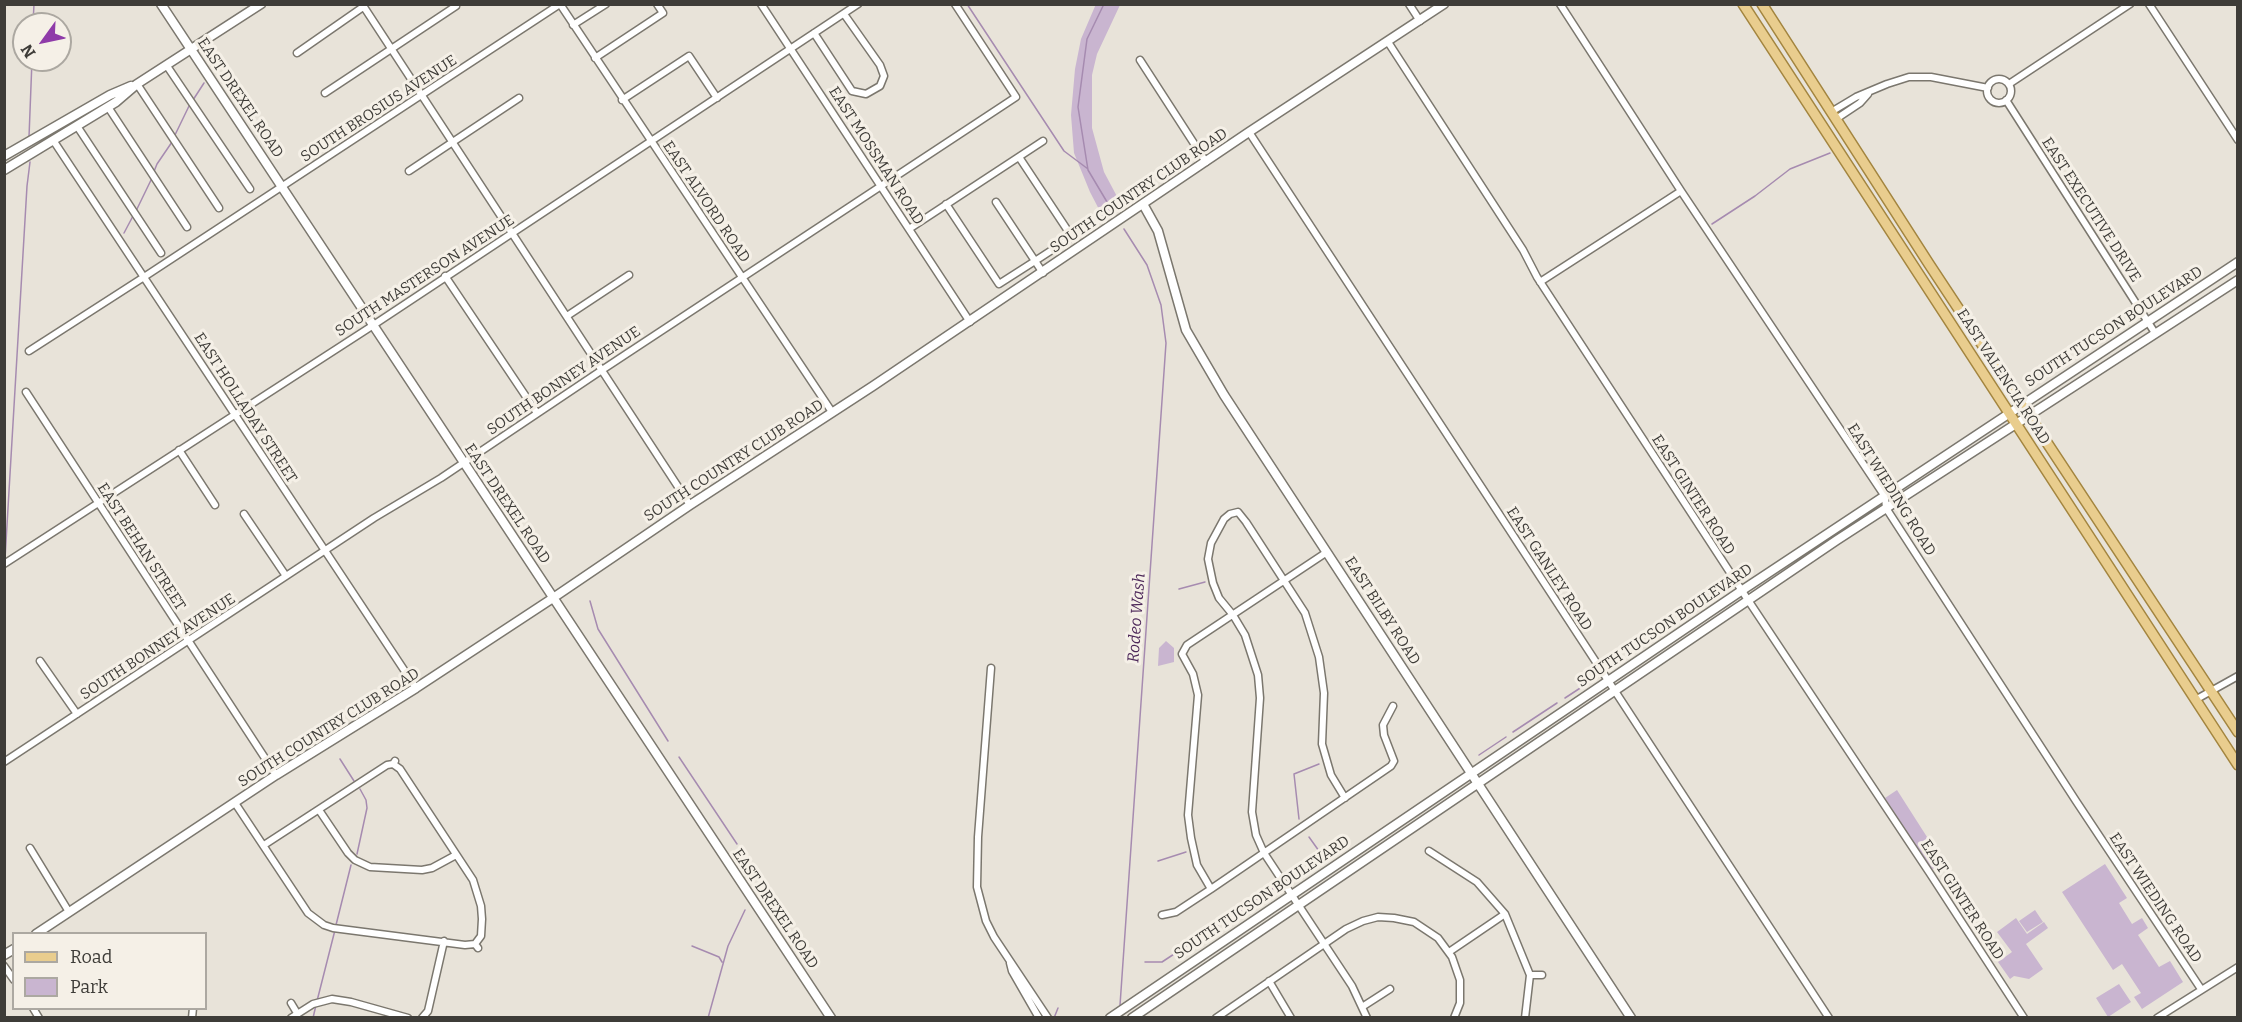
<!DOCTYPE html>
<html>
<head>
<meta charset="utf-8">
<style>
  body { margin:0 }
  #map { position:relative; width:2242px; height:1022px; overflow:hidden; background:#e8e3d9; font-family:Bitter,serif }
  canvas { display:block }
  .frame { position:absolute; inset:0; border:6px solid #3e3c38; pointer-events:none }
  .legend { position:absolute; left:12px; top:932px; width:195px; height:78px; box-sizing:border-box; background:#f5f0e7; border:2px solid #aca8a1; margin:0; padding:8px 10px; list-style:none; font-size:18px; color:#3e3c38 }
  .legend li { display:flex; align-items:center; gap:12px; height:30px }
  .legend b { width:30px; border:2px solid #aca8a1 }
  .north { position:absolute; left:12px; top:12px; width:60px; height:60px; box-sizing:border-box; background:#f5f0e7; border:2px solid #aca8a1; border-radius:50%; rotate:237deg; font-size:16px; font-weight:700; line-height:24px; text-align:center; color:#3e3c38 }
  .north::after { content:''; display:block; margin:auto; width:21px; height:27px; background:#8f3ba9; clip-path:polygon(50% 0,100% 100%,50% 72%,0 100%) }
</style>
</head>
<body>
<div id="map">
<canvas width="2242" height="1022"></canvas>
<div class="frame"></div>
<ul class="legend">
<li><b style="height:8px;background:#e9cd8e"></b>Road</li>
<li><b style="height:16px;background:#c9b5d0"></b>Park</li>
</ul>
<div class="north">N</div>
</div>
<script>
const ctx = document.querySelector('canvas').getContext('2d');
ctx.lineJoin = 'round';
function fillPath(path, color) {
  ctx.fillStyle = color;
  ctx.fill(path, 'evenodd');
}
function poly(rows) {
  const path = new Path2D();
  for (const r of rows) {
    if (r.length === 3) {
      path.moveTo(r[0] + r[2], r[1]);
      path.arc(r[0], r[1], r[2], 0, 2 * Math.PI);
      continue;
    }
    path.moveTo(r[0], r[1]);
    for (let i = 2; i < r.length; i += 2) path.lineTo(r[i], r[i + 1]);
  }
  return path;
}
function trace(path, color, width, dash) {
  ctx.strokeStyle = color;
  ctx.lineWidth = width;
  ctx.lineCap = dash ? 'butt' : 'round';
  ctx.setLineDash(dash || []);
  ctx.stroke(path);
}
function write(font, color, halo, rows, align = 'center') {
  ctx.font = font + ' Bitter,serif';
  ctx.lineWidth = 6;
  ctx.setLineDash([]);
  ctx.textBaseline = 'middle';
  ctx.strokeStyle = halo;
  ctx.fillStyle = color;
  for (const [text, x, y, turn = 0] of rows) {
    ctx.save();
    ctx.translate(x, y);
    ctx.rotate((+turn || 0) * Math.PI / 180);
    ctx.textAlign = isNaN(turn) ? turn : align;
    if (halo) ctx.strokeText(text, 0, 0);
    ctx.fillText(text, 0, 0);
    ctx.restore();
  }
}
const green = poly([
  [1096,4,1120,5,1097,54,1092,75,1092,128,1104,172,1121,204,1104,219,1090,192,1074,153,1071,115,1075,69,1081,39],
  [1166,641,1174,648,1174,662,1158,666,1159,648],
  [1897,790,1943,862,1931,870,1885,798],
  [2105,864,2127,898,2119,903,2132,924,2142,918,2148,928,2138,935,2159,967,2170,961,2183,982,2142,1009,2134,997,2141,993,2122,964,2113,970,2062,892],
  [2035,910,2043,922,2027,932,2019,921],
  [2016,918,2027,934,2044,922,2048,928,2026,944,2043,969,2029,979,2014,976,2010,979,1998,962,2012,952,1997,932],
  [2119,984,2131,1002,2108,1017,2096,998]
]);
const stream = poly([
  [967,4,1064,151,1088,169],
  [1104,4,1087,39,1078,107,1088,170,1113,212],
  [33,24,34,4],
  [193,100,204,83],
  [29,137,32,60],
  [174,137,190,104],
  [153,174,157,164,172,142],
  [136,211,152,178],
  [1712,224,1755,196,1790,169,1830,153],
  [124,233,133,216],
  [5,559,27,186,30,162],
  [4,572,5,567],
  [1179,589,1205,582],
  [590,601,598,629,668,741],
  [1565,698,1594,679],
  [1513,732,1557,703],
  [1479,755,1506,737],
  [679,757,737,844],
  [340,759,354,781],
  [1299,819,1294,774,1319,764],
  [1309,837,1319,851,1319,858],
  [742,851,749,862],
  [357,854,367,808,366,800,360,789],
  [1158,861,1186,852],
  [336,925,351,865],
  [692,946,719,957,722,962],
  [1145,962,1162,962,1274,888],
  [317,1001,335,930],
  [1120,1005,1166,343,1161,305,1147,265,1124,229],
  [313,1018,316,1005],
  [708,1018,728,946,745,910],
  [1054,1018,1058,1008]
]);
const street = poly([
  [362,4,690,505],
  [560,4,832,412],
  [761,4,970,322],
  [1409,4,1420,21],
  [1560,4,1681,191,1882,492,1885,497,1886,508,2076,801,2201,989],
  [2149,4,2238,140],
  [573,25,606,4],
  [814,33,852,91,866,94,880,86,884,76,880,65,844,14],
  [1388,42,1523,250,1537,277,1748,600,1929,872,2024,1018],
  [297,53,363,7],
  [595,58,663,13,657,4],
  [1140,60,1206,162],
  [167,66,250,189],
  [1999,91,12],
  [137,84,219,208],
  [2009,84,2130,4],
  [325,93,456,6],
  [622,100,689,56,717,98],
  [2006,100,2155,333],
  [108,107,187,227],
  [1831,112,1856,97,1887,84,1909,77,1931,77,1988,88],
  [1836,119,1860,103,1868,94],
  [77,126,161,253],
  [1249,132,1829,1018],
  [53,140,416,688],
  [409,171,519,98],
  [996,202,1043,273],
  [946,204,999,284,1035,261,1072,237,1019,157],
  [909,229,1043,141],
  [445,276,537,413],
  [1540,282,1681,191],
  [567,316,629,275],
  [29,351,144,277,560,4],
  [26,392,276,775],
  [179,450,215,505],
  [244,514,286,576],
  [1327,552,1187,645,1182,654,1193,674,1198,695,1188,815,1191,838,1197,865,1211,889,1391,766,1394,761,1384,735,1383,725,1393,706],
  [4,564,372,326,858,4],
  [40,661,77,714],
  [991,668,978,837,977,887,986,921,994,937,1048,1018],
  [2195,700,2238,676],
  [395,761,393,764,400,769,473,880,481,906,482,919,481,936,475,944],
  [4,762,374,518,441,478,602,370,1016,97,955,4],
  [1345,798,1331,775,1322,744,1324,693,1319,657,1305,613,1246,522,1238,512,1230,514,1224,519,1211,543,1208,559,1213,583,1219,598,1233,615,1245,635,1258,675,1260,698,1252,812,1256,835,1264,853,1352,986,1367,1018],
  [235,803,308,913,324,925,333,928,465,945,475,944,478,948],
  [319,810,348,853,355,860,370,867,422,870,432,868,456,855],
  [264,845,387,765,393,764],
  [30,848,69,912],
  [1429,851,1477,882,1505,914,1530,975,1525,1018],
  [1162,915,1176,912,1211,889],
  [1449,952,1505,914],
  [1010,963,1012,971,1039,1018],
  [4,966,14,980],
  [1530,975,1542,975],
  [1269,981,1291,1018],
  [291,1003,297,1013],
  [1362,1007,1390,989],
  [33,1008,39,1018],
  [192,1018,193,1008],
  [291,1018,313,1004,332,999,351,1002,408,1018],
  [422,1018,428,1011,444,941],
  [1216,1018,1346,929,1363,921,1378,917,1394,918,1414,922,1438,938,1452,957,1460,980,1460,1003,1454,1018],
  [2157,1018,2238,967]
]);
const secondary = poly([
  [161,4,831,1018],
  [4,156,110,95,131,86],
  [4,170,116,102,137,84,261,4],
  [1143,204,1158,231,1186,330,1224,395,1631,1018],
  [36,934,276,775,416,688,553,598,690,505,873,386,1249,132,1444,4],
  [4,955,14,949],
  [1110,1018,1741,591,2238,262],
  [1132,1018,1837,540,2238,280]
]);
const primary = poly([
  [1743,4,2238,765],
  [1762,4,1929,264,2238,732]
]);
const streetNames = [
  ["EAST DREXEL ROAD",240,98,56],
  ["SOUTH BROSIUS AVENUE",379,109,-33],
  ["EAST MOSSMAN ROAD",876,156,57],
  ["SOUTH COUNTRY CLUB ROAD",1139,191,-34],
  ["EAST ALVORD ROAD",706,202,56],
  ["EAST EXECUTIVE DRIVE",2091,210,57],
  ["SOUTH MASTERSON AVENUE",425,276,-33],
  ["SOUTH TUCSON BOULEVARD",2114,327,-33],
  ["EAST VALENCIA ROAD",2003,377,57],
  ["SOUTH BONNEY AVENUE",564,381,-34],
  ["EAST HOLLADAY STREET",245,408,57],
  ["SOUTH COUNTRY CLUB ROAD",734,461,-33],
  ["EAST WIEDING ROAD",1891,490,58],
  ["EAST GINTER ROAD",1693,495,57],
  ["EAST DREXEL ROAD",507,504,56],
  ["EAST BEHAN STREET",141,547,57],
  ["EAST GANLEY ROAD",1549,569,57],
  ["EAST BILBY ROAD",1382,611,57],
  ["SOUTH TUCSON BOULEVARD",1665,626,-34],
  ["SOUTH BONNEY AVENUE",158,647,-33],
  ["SOUTH COUNTRY CLUB ROAD",329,728,-32],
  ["SOUTH TUCSON BOULEVARD",1262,898,-34],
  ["EAST WIEDING ROAD",2155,898,56],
  ["EAST GINTER ROAD",1962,900,57],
  ["EAST DREXEL ROAD",775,909,56]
];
const waterNames = [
  ["Rodeo Wash",1137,618,-86]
];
fillPath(green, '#c9b5d0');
trace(stream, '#a68bb0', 1.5);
trace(street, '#7b776e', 9);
trace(secondary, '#7b776e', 11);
trace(primary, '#a3853f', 12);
trace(street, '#fff', 6);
trace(secondary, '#fff', 8);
trace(primary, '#e9cd8e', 9);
write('15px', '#3e3c38', '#f5f0e7', streetNames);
write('italic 16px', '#4e295a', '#f5f0e7', waterNames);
</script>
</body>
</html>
